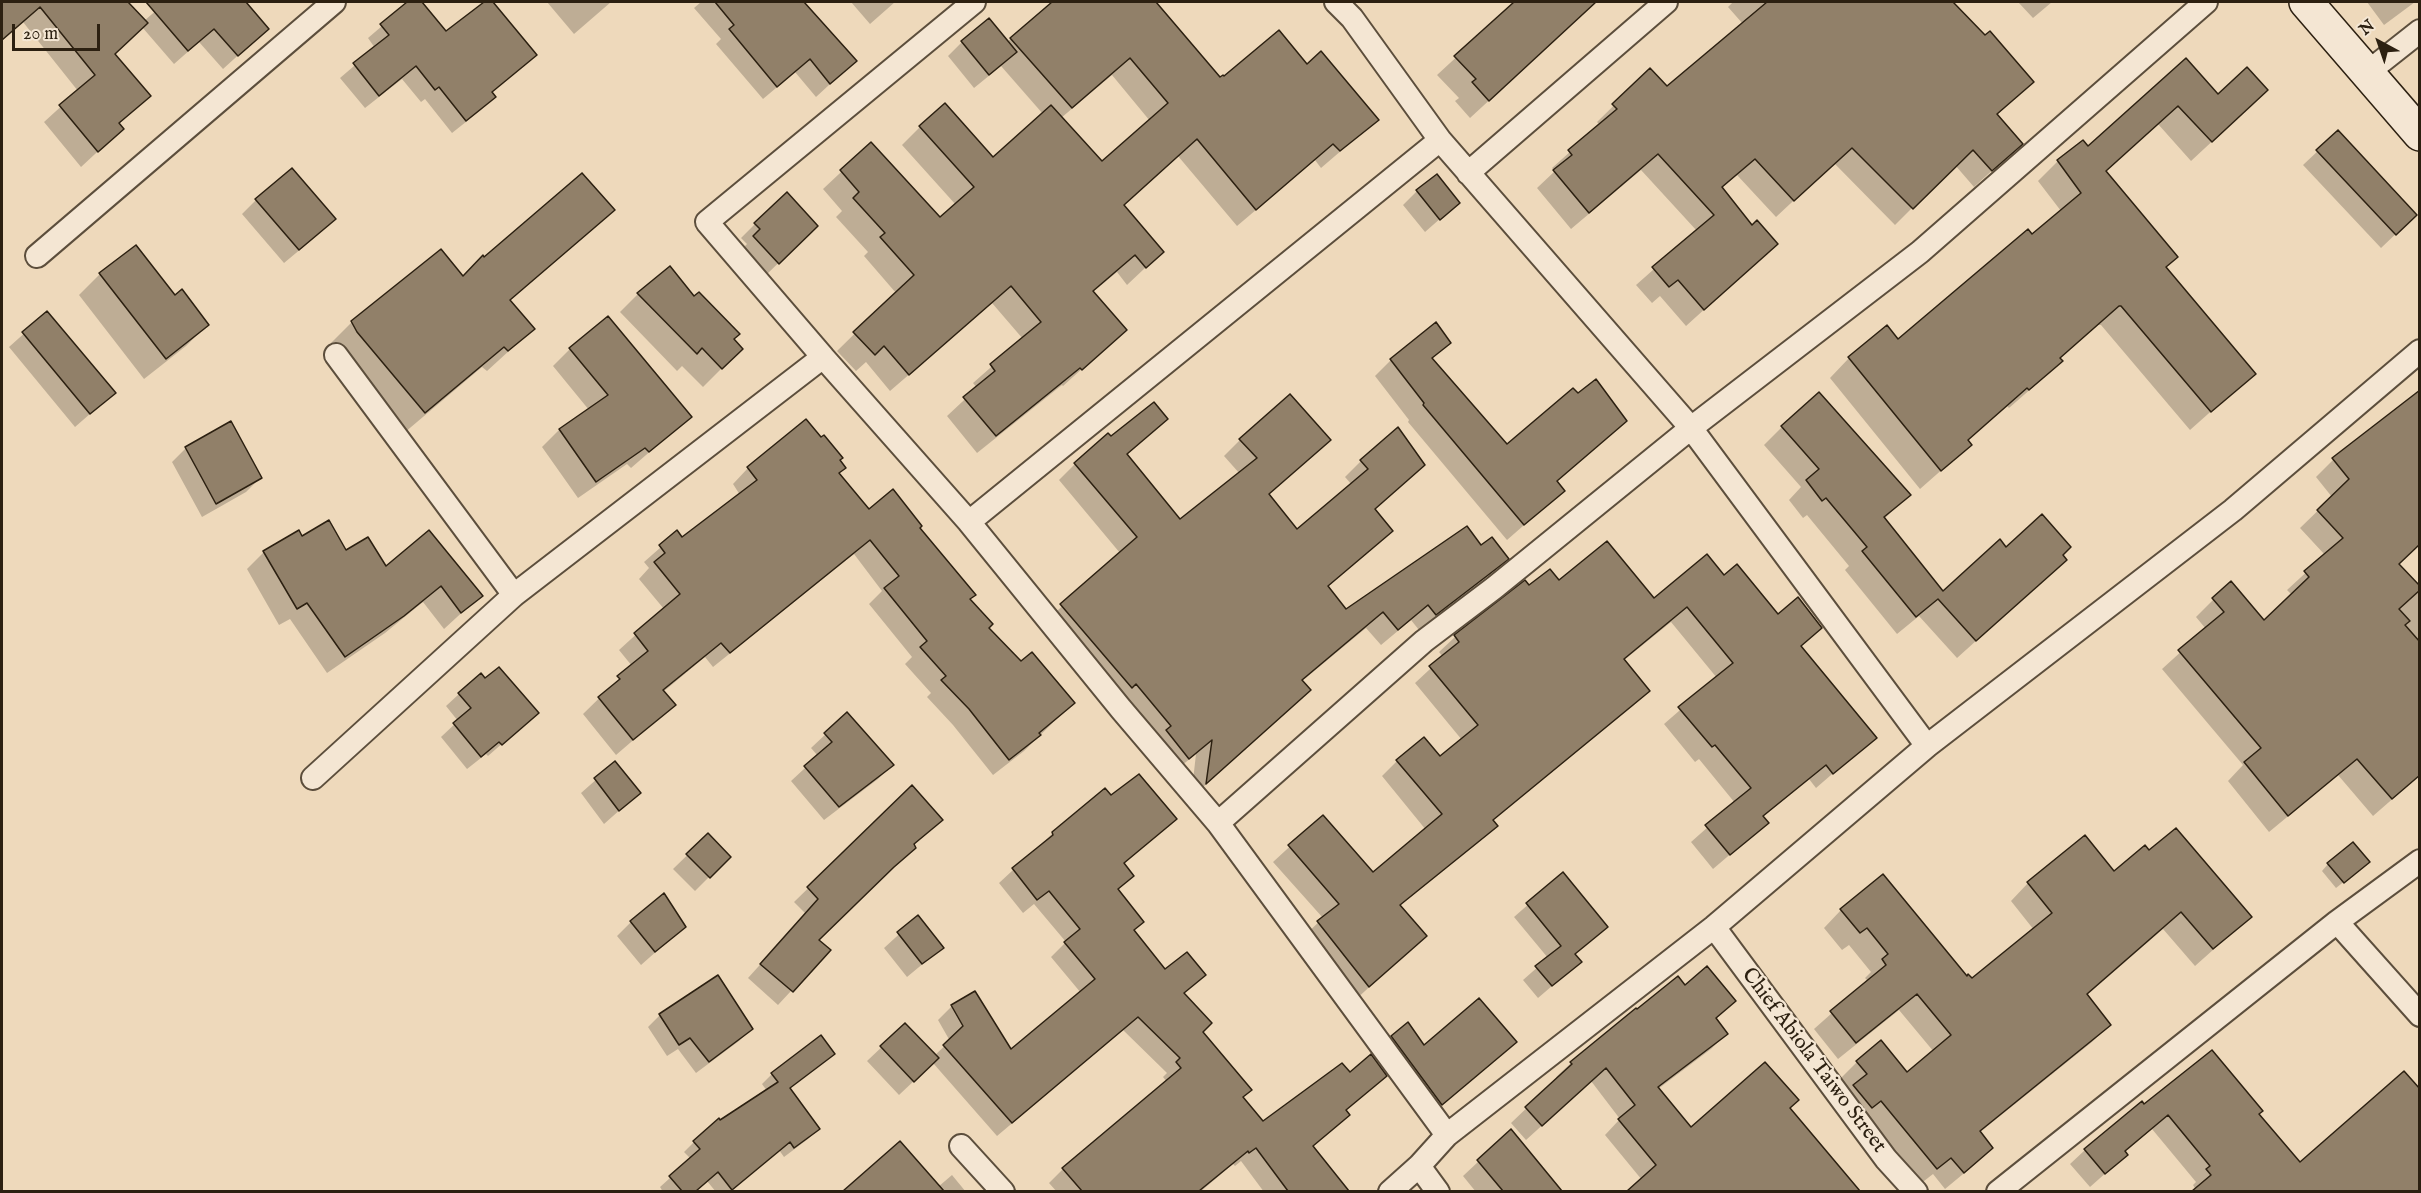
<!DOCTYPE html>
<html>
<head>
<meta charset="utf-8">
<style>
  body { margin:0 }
  #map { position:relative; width:2421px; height:1193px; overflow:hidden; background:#eed9bb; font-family:"IM FELL English",serif }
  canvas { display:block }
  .frame { position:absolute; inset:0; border:3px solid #2c2011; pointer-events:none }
  .north { position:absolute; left:2349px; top:12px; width:60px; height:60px; -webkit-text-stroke:4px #f4e6d3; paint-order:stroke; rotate:320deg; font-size:16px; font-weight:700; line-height:24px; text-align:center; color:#2c2011 }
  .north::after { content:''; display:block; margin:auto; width:21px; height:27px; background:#2c2011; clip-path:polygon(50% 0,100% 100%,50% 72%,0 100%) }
  .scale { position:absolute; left:12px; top:24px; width:88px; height:27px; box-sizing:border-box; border:3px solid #2c2011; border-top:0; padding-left:8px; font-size:18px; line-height:21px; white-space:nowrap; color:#2c2011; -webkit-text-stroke:4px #f4e6d3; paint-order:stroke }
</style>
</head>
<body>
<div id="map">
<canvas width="2421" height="1193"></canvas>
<div class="frame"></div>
<div class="north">N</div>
<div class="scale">20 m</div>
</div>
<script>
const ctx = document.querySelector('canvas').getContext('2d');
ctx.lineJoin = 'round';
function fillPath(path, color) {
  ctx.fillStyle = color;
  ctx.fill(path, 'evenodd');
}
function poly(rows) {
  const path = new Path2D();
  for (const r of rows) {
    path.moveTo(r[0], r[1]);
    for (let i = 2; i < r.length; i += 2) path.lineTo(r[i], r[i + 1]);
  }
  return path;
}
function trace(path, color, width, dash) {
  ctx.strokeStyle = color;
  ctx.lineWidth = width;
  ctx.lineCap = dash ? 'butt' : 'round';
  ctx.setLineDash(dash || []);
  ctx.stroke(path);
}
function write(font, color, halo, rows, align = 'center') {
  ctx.font = font + ' "IM FELL English",serif';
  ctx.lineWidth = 4.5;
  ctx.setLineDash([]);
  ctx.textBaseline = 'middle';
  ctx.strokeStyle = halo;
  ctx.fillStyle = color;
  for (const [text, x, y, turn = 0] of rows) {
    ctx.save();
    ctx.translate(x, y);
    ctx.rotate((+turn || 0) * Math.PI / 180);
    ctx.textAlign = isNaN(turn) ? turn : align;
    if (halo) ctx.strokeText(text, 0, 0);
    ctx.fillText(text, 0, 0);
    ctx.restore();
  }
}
const shadow = poly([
  [2,2,126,2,144,21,166,2,244,2,267,29,223,69,199,42,174,64,142,27,113,55,149,96,118,125,122,129,81,167,44,122,78,91,23,22,2,41],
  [410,2,420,2,446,34,486,2,491,2,535,55,491,93,494,96,481,110,452,133,425,99,421,102,402,79,365,108,340,78,375,48,368,38],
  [547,2,611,2,574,34],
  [701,2,802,2,855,61,816,97,795,72,763,99,716,44,721,39,694,8],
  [851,2,895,2,870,24],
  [1055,2,1154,2,1220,79,1307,67,1377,120,1321,168,1315,160,1237,226,1178,156,1123,206,1162,252,1127,285,1117,272,1093,292,1125,330,1063,386,1062,385,977,453,947,416,977,388,973,383,1023,339,992,303,890,391,866,362,856,371,837,351,896,293,864,256,868,252,836,217,842,211,823,189,871,144,940,220,956,205,902,145,920,127,993,159,1043,114,1001,66,974,88,948,56,962,42,1007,42],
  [1112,75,1150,121,1102,164,1061,118],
  [1513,2,1596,2,1470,118,1455,101,1459,98,1437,75,1515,3],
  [1733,2,1830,2,1842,15,1858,2,1951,2,2032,82,1996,116,2021,144,1974,187,1955,165,1895,225,1834,163,1776,217,1737,175,1721,189,1759,260,1686,326,1660,296,1652,303,1636,285,1697,231,1641,170,1571,229,1537,188,1555,171,1552,168,1600,125,1597,122,1650,70,1667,88,1743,24,1728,7],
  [2018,2,2052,2,2033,18],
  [2367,2,2415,2,2384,25],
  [2186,60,2218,96,2246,110,2191,161,2158,124,2104,172,2165,268,2253,374,2190,430,2101,325,2098,325,2059,359,2060,361,2041,380,2009,408,2007,406,1967,441,1970,445,1920,489,1830,378,1849,358,1898,342,2061,211,2038,181,2058,161,2083,142,2088,149],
  [2338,132,2401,229,2381,248,2303,165],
  [1417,191,1458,203,1425,232,1403,205],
  [256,200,320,233,284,263,242,214],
  [613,209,592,230,509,301,533,329,487,371,482,367,404,433,331,343,352,322,441,251,462,277,484,259],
  [755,224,802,240,764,277,740,251,747,244,741,238],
  [100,274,174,297,207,325,186,346,144,379,79,295],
  [638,294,694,298,741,349,703,387,682,366,677,371,620,312],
  [47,313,114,393,75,427,9,347],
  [1449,342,1431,360,1507,446,1625,421,1556,482,1563,491,1507,540,1408,422,1409,420,1375,376,1391,360],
  [570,349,690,417,631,468,627,464,578,498,542,447,559,430,589,410,553,366],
  [2402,405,2397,564,2420,588,2420,775,2373,816,2338,775,2269,832,2228,781,2243,765,2162,669,2206,629,2196,617,2230,583,2264,622,2292,595,2287,590,2325,555,2300,528,2332,497,2316,477,2333,460],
  [1166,419,1126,456,1180,521,1240,474,1224,456,1240,440,1312,456,1268,495,1297,531,1352,485,1345,477,1361,461,1423,465,1374,510,1391,531,1327,587,1345,611,1480,548,1507,558,1490,575,1419,630,1411,620,1381,645,1366,628,1301,682,1292,706,1191,798,1196,754,1171,774,1045,622,1120,553,1059,480,1075,464,1111,438],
  [1782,427,1909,495,1884,519,1943,593,2006,549,2047,577,1957,658,1919,616,1897,634,1845,570,1849,566,1807,515,1803,518,1789,500,1801,487,1764,445],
  [186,448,260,478,246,492,202,517,172,462],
  [838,461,838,474,869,511,918,529,987,628,1020,663,1073,703,1024,751,993,775,953,725,927,697,931,693,905,664,912,657,869,604,882,591,854,554,713,667,705,657,663,692,674,705,616,755,583,714,632,666,619,650,664,609,639,579,649,568,644,562,677,533,682,539,740,495,733,484,748,468],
  [302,538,346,552,385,569,481,595,444,629,423,602,385,633,327,673,290,619,279,625,247,569,264,552],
  [1724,577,1778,616,1820,628,1800,647,1875,737,1816,788,1809,779,1763,817,1767,823,1713,869,1691,842,1735,803,1699,759,1695,762,1664,724,1717,678,1671,622,1623,661,1648,691,1633,706,1492,821,1496,826,1480,841,1399,906,1425,936,1353,1002,1302,938,1323,918,1273,862,1322,817,1372,874,1426,830,1382,776,1397,761,1440,758,1462,740,1415,683,1443,657,1439,652,1455,637,1525,582,1529,588,1559,583,1653,600],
  [459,694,537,713,488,756,486,754,467,769,441,737,458,721,446,706],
  [847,714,892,765,878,779,824,820,791,781,818,756,811,748],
  [615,763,639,793,604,824,581,793],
  [912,787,941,820,913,846,914,848,901,861,817,940,829,950,778,1005,748,978,806,914,794,902],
  [1111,797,1175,818,1123,865,1132,876,1117,891,1133,931,1165,971,1204,975,1183,994,1201,1032,1242,1097,1262,1123,1349,1074,1385,1076,1345,1111,1312,1147,1341,1183,1333,1192,1264,1192,1241,1161,1235,1166,1233,1164,1200,1192,1057,1192,1049,1183,1063,1169,1167,1082,1163,1077,1167,1073,1123,1030,997,1136,933,1063,899,1095,867,1061,905,1025,934,1056,950,1041,938,1020,952,1006,1011,1052,1081,993,1051,957,1066,942,1034,904,1023,913,999,883,1053,833],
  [708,835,729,857,695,891,673,869],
  [2328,864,2361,868,2336,888,2322,871],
  [1563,874,1606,927,1574,955,1580,962,1538,998,1523,980,1548,958,1514,917],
  [2113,874,2250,917,2195,966,2163,929,2086,996,2109,1025,2092,1042,1979,1133,1991,1148,1974,1165,1945,1189,1933,1174,1919,1185,1836,1103,1849,1090,1840,1079,1857,1062,1907,1074,1934,1052,1899,1010,1838,1059,1814,1029,1868,981,1865,978,1871,972,1849,945,1842,950,1824,928,1841,910,1972,980,2034,930,2011,901,2028,883],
  [918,917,942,948,907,977,884,948],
  [631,922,684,927,641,965,617,936],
  [1684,987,1734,1001,1715,1020,1726,1034,1711,1049,1658,1089,1691,1129,1789,1108,1857,1189,1854,1192,1629,1192,1642,1180,1605,1135,1620,1119,1591,1081,1526,1140,1511,1123,1557,1079,1556,1077,1571,1063],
  [660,1015,751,1029,739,1041,696,1073,678,1049,667,1056,648,1027],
  [1392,1038,1424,1047,1515,1042,1428,1117,1379,1051],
  [833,1054,789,1089,818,1129,808,1139,784,1157,779,1150,730,1192,716,1192,707,1181,695,1192,663,1192,660,1187,691,1159,684,1152,694,1142,767,1091,762,1084,772,1074],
  [2144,1106,2257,1115,2323,1192,2194,1192,2196,1190,2193,1185,2196,1182,2152,1129,2124,1153,2126,1155,2090,1187,2070,1164,2085,1150],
  [1511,1131,1560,1192,1476,1192,1463,1176],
  [900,1143,938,1187,952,1175,966,1192,845,1192],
  [2420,1148,2420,1192,2368,1192]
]);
const building = poly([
  [2,2,128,2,148,23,115,54,151,96,119,123,124,129,98,152,59,105,95,75,40,7,2,40,2,2],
  [146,2,246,2,269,29,238,56,214,29,188,51,146,2],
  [407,2,422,2,446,31,484,2,493,2,537,55,492,92,496,97,466,121,439,87,435,90,416,66,379,96,353,63,389,35,380,24,407,2],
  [715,2,804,2,857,61,830,84,810,59,777,87,729,29,734,25,715,2],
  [1052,2,1156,2,1220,77,1223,75,1224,76,1279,30,1307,64,1321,51,1379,120,1340,151,1333,144,1256,210,1197,139,1124,205,1164,252,1146,268,1135,255,1093,291,1127,330,1082,370,1080,368,996,436,963,397,995,371,990,364,1041,322,1011,286,909,375,884,346,875,355,853,332,914,275,880,237,885,233,853,198,859,192,840,170,871,142,940,217,974,187,919,126,945,103,993,157,1051,105,1102,161,1168,103,1130,58,1072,108,1010,38,1052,2],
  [1514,2,1596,2,1489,101,1472,82,1476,79,1454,56,1514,2],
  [1767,2,1953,2,1985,35,1990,31,2034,82,1997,114,2023,144,1992,171,1973,150,1913,209,1852,148,1794,201,1755,159,1722,187,1752,225,1757,220,1778,244,1704,310,1678,280,1669,287,1652,267,1714,215,1658,154,1589,213,1553,170,1572,155,1568,150,1617,109,1612,104,1650,68,1667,86,1767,2],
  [989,18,1017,52,989,75,961,41,989,18],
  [2186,58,2218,94,2247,67,2268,90,2212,142,2178,106,2106,171,2178,257,2166,267,2256,374,2211,412,2121,306,2119,306,2060,358,2063,361,2029,390,2027,388,1968,440,1972,445,1941,471,1848,357,1887,325,1898,339,2028,229,2032,234,2081,193,2057,160,2083,140,2088,146,2186,58],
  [2338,130,2417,215,2396,235,2316,150,2338,130],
  [292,168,336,219,299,250,255,199,292,168],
  [582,173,615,210,510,300,535,329,508,351,504,347,425,413,357,332,351,321,441,249,463,276,483,255,484,257,582,173],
  [1437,174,1460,203,1440,220,1416,190,1437,174],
  [787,192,818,226,779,264,753,236,760,229,754,223,787,192],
  [136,245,175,295,182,289,209,325,166,359,99,273,136,245],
  [670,266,694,296,699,292,740,334,734,339,743,349,722,369,702,348,697,354,637,293,670,266],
  [47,311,116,393,90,414,22,332,47,311],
  [608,316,692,417,649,452,645,448,596,482,559,429,608,395,569,348,608,316],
  [1436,322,1451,343,1432,358,1507,444,1573,388,1578,393,1596,379,1627,421,1557,481,1565,491,1524,525,1423,405,1424,403,1390,359,1436,322],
  [2420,390,2420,544,2399,564,2420,586,2420,590,2399,609,2410,621,2405,625,2420,642,2420,775,2392,799,2357,759,2288,816,2244,762,2261,748,2178,650,2224,612,2212,598,2231,581,2264,620,2309,577,2304,571,2343,538,2317,510,2349,479,2332,458,2420,390],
  [1819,392,1911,495,1884,517,1943,591,2000,539,2006,547,2042,514,2071,547,2063,555,2067,560,1976,641,1938,599,1916,617,1862,551,1867,547,1826,498,1822,501,1806,480,1819,469,1781,426,1819,392],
  [1290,394,1331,440,1269,494,1297,529,1368,469,1360,460,1398,427,1425,465,1375,509,1393,531,1328,586,1346,609,1467,526,1481,545,1492,537,1509,559,1436,615,1428,605,1398,630,1383,612,1302,680,1311,690,1206,784,1212,740,1189,759,1166,730,1171,726,1136,684,1132,688,1060,604,1137,537,1074,463,1108,433,1111,436,1154,402,1168,419,1127,454,1180,519,1257,458,1239,439,1290,394],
  [806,419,821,437,824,435,843,458,840,460,846,468,839,473,869,509,893,489,922,526,920,528,976,595,970,599,993,624,989,628,1021,661,1032,652,1075,703,1039,733,1041,735,1009,760,969,709,941,680,946,676,920,647,927,641,884,588,899,576,870,540,730,653,721,643,663,690,676,705,633,740,598,697,620,679,617,676,648,651,634,633,680,594,654,562,665,553,659,545,677,530,682,537,757,480,747,467,806,419],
  [231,421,262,478,216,504,185,447,231,421],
  [329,520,346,550,368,537,386,566,429,530,483,596,461,613,441,586,404,616,345,657,307,603,297,609,263,551,299,530,302,536,329,520],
  [1607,541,1654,598,1707,554,1724,575,1737,564,1778,614,1798,597,1822,628,1801,646,1877,738,1833,774,1826,765,1763,816,1769,823,1730,855,1705,825,1751,788,1715,745,1712,747,1678,707,1733,663,1687,607,1624,659,1650,691,1493,820,1498,826,1400,905,1427,936,1369,987,1317,921,1339,904,1288,845,1323,815,1373,872,1442,814,1396,760,1424,737,1440,756,1478,725,1429,666,1459,642,1454,635,1525,580,1529,585,1550,569,1559,580,1607,541],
  [499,667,539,713,502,745,499,742,481,757,453,723,471,708,458,693,481,673,485,678,499,667],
  [847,712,894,765,839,807,804,766,832,742,824,733,847,712],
  [615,761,641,793,619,811,594,778,615,761],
  [1139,774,1177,819,1124,863,1134,876,1118,889,1144,922,1134,930,1165,969,1187,952,1206,975,1184,993,1212,1023,1203,1032,1252,1090,1243,1097,1263,1121,1342,1063,1350,1072,1371,1054,1387,1076,1346,1110,1350,1115,1313,1146,1349,1191,1288,1191,1256,1148,1249,1153,1248,1151,1199,1191,1082,1191,1062,1168,1181,1068,1176,1062,1180,1058,1138,1017,1012,1123,943,1045,963,1026,951,1005,975,991,1011,1049,1095,979,1064,942,1080,929,1049,891,1037,900,1012,868,1053,835,1052,832,1105,788,1111,795,1139,774],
  [912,785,943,820,914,844,916,848,894,867,819,940,831,950,793,992,760,964,818,899,807,887,912,785],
  [2176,828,2252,917,2213,949,2181,912,2087,994,2111,1025,1980,1131,1993,1148,1964,1173,1951,1158,1937,1169,1881,1101,1872,1108,1853,1085,1867,1074,1856,1061,1881,1040,1907,1072,1951,1035,1917,994,1856,1043,1830,1011,1886,965,1882,959,1888,954,1867,928,1860,933,1840,909,1883,874,1967,976,1968,974,1972,978,2052,913,2027,882,2085,835,2114,871,2145,845,2149,850,2176,828],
  [708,833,731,857,710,878,686,854,708,833],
  [2353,842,2370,862,2344,883,2327,863,2353,842],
  [1563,872,1608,927,1575,954,1582,962,1552,986,1535,966,1561,946,1526,903,1563,872],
  [664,893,686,927,655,952,630,921,664,893],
  [918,915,944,948,922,964,897,932,918,915],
  [1707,966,1736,1001,1716,1018,1728,1034,1658,1087,1691,1127,1765,1062,1799,1100,1790,1108,1860,1191,1627,1191,1656,1165,1618,1119,1635,1105,1606,1068,1542,1126,1525,1107,1572,1064,1570,1062,1636,1008,1637,1009,1678,976,1685,985,1707,966],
  [718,975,753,1029,709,1062,690,1038,679,1045,659,1014,718,975],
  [1479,998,1517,1042,1442,1105,1391,1036,1408,1022,1424,1045,1479,998],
  [905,1023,939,1058,914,1082,880,1046,905,1023],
  [821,1035,835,1054,790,1088,820,1129,794,1148,790,1142,732,1190,718,1172,696,1191,682,1191,669,1176,700,1149,693,1141,719,1118,720,1120,778,1082,771,1073,821,1035],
  [2212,1050,2263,1111,2259,1114,2300,1162,2404,1071,2420,1089,2420,1191,2192,1191,2211,1175,2206,1169,2210,1166,2168,1115,2125,1151,2128,1155,2105,1174,2084,1149,2142,1101,2144,1104,2212,1050],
  [1511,1129,1562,1191,1503,1191,1477,1160,1511,1129],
  [900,1141,944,1191,843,1191,900,1141]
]);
const street = poly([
  [1336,2,1352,18,1440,140,1691,428,1927,746],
  [2368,72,2420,31],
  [1468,173,1666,2],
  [37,256,334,2],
  [336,355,514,595],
  [823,357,707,222,974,2],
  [969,522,1440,140],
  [313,778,514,595,823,357,969,522,1121,709,1218,823,1447,1135],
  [1218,823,1424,641,1494,588,1691,428,1920,252,2206,2],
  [2337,922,2420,1015],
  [1714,927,1886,1159,1916,1192],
  [961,1146,1003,1192],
  [1419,1166,1438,1192],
  [1390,1192,1419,1166,1447,1135,1714,927,1927,746,2233,510,2420,351],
  [1998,1192,2337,922,2420,861]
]);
const secondary = poly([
  [2306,2,2420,134]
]);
const streetNames = [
  ["Chief Abiola Taiwo Street",1813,1061,53]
];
fillPath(shadow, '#0003');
fillPath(building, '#918069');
trace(building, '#2c2011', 1.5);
trace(street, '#5c4e3c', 26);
trace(secondary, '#2c2011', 36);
trace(street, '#f4e6d3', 22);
trace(secondary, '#f4e6d3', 33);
write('21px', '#2c2011', '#f4e6d3', streetNames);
</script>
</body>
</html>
